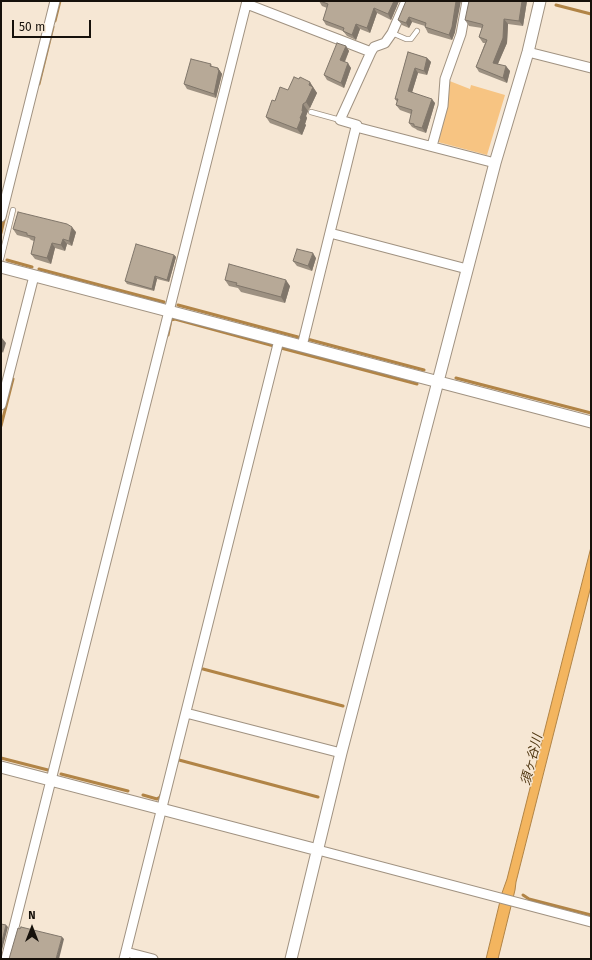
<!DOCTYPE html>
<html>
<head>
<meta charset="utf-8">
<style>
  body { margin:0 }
  #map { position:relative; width:592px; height:960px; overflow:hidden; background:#f6e7d4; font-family:"Fira Sans",sans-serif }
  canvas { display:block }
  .frame { position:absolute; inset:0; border:2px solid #16110b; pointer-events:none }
  .north { position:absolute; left:12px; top:908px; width:40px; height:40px; -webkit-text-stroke:3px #f6e7d4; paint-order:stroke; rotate:0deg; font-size:11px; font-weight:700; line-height:16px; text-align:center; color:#16110b }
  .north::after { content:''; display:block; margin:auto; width:14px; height:18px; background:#16110b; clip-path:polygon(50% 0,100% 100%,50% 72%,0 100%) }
  .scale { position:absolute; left:12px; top:20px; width:79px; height:18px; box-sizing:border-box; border:2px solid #16110b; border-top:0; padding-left:5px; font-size:12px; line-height:14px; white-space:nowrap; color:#16110b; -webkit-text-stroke:3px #f6e7d4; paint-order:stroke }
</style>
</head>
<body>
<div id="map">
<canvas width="592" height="960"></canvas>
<div class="frame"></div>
<div class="north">N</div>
<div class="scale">50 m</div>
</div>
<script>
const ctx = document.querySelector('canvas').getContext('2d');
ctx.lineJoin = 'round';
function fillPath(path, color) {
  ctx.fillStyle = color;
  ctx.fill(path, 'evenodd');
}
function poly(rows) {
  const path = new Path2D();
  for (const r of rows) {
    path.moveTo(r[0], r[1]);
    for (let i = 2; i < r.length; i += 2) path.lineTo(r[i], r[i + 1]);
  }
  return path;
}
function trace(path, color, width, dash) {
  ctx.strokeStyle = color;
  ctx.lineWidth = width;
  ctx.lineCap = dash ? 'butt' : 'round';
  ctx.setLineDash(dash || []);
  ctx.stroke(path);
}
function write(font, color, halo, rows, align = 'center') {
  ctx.font = font + ' "Fira Sans","Noto Sans JP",sans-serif';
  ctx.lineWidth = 3;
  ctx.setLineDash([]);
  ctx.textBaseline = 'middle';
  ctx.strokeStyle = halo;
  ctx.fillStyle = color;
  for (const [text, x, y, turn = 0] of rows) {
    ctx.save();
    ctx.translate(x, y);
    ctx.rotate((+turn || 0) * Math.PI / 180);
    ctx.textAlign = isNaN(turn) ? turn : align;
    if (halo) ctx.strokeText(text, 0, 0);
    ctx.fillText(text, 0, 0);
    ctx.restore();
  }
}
const green = poly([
  [447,80,470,89,471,85,505,95,487,155,438,142,436,140]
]);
const water = poly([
  [591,547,591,586,516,882,515,890,498,959,486,959,502,893,507,879,591,547]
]);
const stream = poly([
  [556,5,591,14],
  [55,21,60,1],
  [39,84,53,27],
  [1,233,5,216],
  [7,260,32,267],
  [39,269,164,302],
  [178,305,298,337],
  [168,335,171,320,175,319,274,346],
  [307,339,424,370],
  [281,348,417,384],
  [456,378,591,413],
  [1,426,13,379],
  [203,669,343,706],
  [1,758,48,770],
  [179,760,318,797],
  [61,774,128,791],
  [143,795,157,799,160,797,161,795],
  [523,895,529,899,591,915]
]);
const service = poly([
  [392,33,406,39,411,39,417,31],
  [311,112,340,120],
  [1,259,13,210]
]);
const minor = poly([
  [247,4,371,52,340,120,357,125,356,127,495,163],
  [371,52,374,47,385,43,392,33,406,1],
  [528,52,591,68],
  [432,146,443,106,445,79,461,34,467,1],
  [1,217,55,1],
  [330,233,467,269],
  [302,346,356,127],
  [1,405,34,276],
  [186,713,341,753],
  [318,850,591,922],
  [126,952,153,959],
  [6,959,247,1],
  [124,959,279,340]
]);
const tertiary = poly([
  [1,267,591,422],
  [1,767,318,850],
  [291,959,341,753,495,163,528,52,540,1]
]);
const wall = poly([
  [319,1,399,1,391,20,377,13,370,33,360,29,356,40,347,36,343,31,326,25,323,20,327,8,322,6],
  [406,1,455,32,452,40,428,33,425,27,425,26,412,22,409,28,402,25,398,20],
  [527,1,523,26,508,24,507,43,498,64,510,71,507,83,479,72,476,67,485,43,483,43,479,37,482,28,469,26,465,20],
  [346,46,349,51,345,62,351,68,344,88,327,80,324,75],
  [408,52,427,58,431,62,427,75,418,73,412,92,435,103,426,133,417,130,416,129,412,127,409,123,411,114,400,110,396,105,397,102,395,99],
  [211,64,212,67,218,68,222,74,216,98,187,89,184,84],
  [314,89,317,93,310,108,308,111,306,116,307,118,305,124,306,125,302,135,270,123,266,117,275,101,288,90,315,89],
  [13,229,76,232,72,246,67,244,65,251,55,248,51,264,35,259,31,254,34,241,31,240,29,238,17,235],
  [174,255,176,257,169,282,157,279,154,291,127,284,125,281],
  [316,258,312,271,297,266,293,261],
  [225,280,290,286,285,303,241,292,238,288,229,286]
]);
const shadedWall = poly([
  [394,1,399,1,391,20,388,14],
  [456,1,461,1,455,32,452,40,449,35],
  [522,1,527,1,523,26,519,21],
  [374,8,377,13,370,33,367,28],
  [409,17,412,22,409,28,406,23],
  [504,19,508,24,507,43,496,68,493,63],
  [356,24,360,29,356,40,352,35],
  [346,46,349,51,343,65,340,60],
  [427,58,431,62,427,75,424,71],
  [348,63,351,68,344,88,341,83],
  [506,66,510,71,507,83,503,78],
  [218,68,222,74,216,98,214,94],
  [415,68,418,73,411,96,408,91],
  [310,82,317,93,310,108,306,102,309,85],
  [432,99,435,103,426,133,422,128],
  [303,104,308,111,306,116,307,118,305,124,306,125,302,135,297,129],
  [72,227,76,232,72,246,69,241],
  [63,239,67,244,65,251,61,245],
  [52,243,55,248,51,264,47,258],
  [313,253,316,258,312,271,308,266],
  [174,255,176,257,169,282,167,280],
  [155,276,157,279,154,291,152,289],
  [286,280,290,286,285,303,281,297],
  [2,338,6,343,3,353,1,350,1,343],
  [6,925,8,927,1,954,1,945],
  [62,937,64,939,59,959,56,959]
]);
const building = poly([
  [320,1,394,1,388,14,374,8,367,28,356,24,352,35,343,31,344,28,323,20,328,4,320,1],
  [406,1,456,1,452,27,449,35,425,27,426,23,409,17,406,23,398,20,406,1],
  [469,1,522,1,519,21,504,19,503,38,493,63,506,66,503,78,476,67,487,40,479,37,483,25,481,24,465,20,469,1],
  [337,43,346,46,340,60,348,63,341,83,324,75,337,43],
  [408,52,427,58,424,71,415,68,408,91,432,99,422,128,414,126,414,124,409,123,412,110,396,105,398,99,395,99,408,52],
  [191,59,211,64,210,66,218,68,218,70,219,70,214,94,184,84,191,59],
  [294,77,299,79,300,77,310,82,309,85,313,87,306,102,303,104,302,111,303,111,300,118,301,119,297,129,266,117,272,100,275,101,280,87,288,90,294,77],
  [18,212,67,224,72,227,69,241,63,239,61,245,52,243,47,258,31,254,35,237,27,235,27,233,13,229,18,212],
  [136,244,174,255,167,280,155,276,152,289,125,281,136,244],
  [297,249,313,253,308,266,293,261,297,249],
  [229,264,286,280,281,297,236,285,237,283,225,280,229,264],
  [1,924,6,925,1,945,1,924],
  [21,927,62,937,56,959,9,959,18,928,20,929,21,927]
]);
const waterNames = [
  ["須ヶ谷川",532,760,-76]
];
fillPath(green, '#f7c482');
fillPath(water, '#f3b55f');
trace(water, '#b18446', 1);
trace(stream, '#b18446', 3);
trace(service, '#a09281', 6);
trace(minor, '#a09281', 11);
trace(tertiary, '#a09281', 13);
trace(service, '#fff', 4.5);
trace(minor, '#fff', 9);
trace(tertiary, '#fff', 11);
fillPath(wall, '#9d9182');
fillPath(shadedWall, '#80766a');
fillPath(building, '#b7a997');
trace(building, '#80766a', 1);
write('italic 13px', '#4e3510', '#f6e7d4', waterNames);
</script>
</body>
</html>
